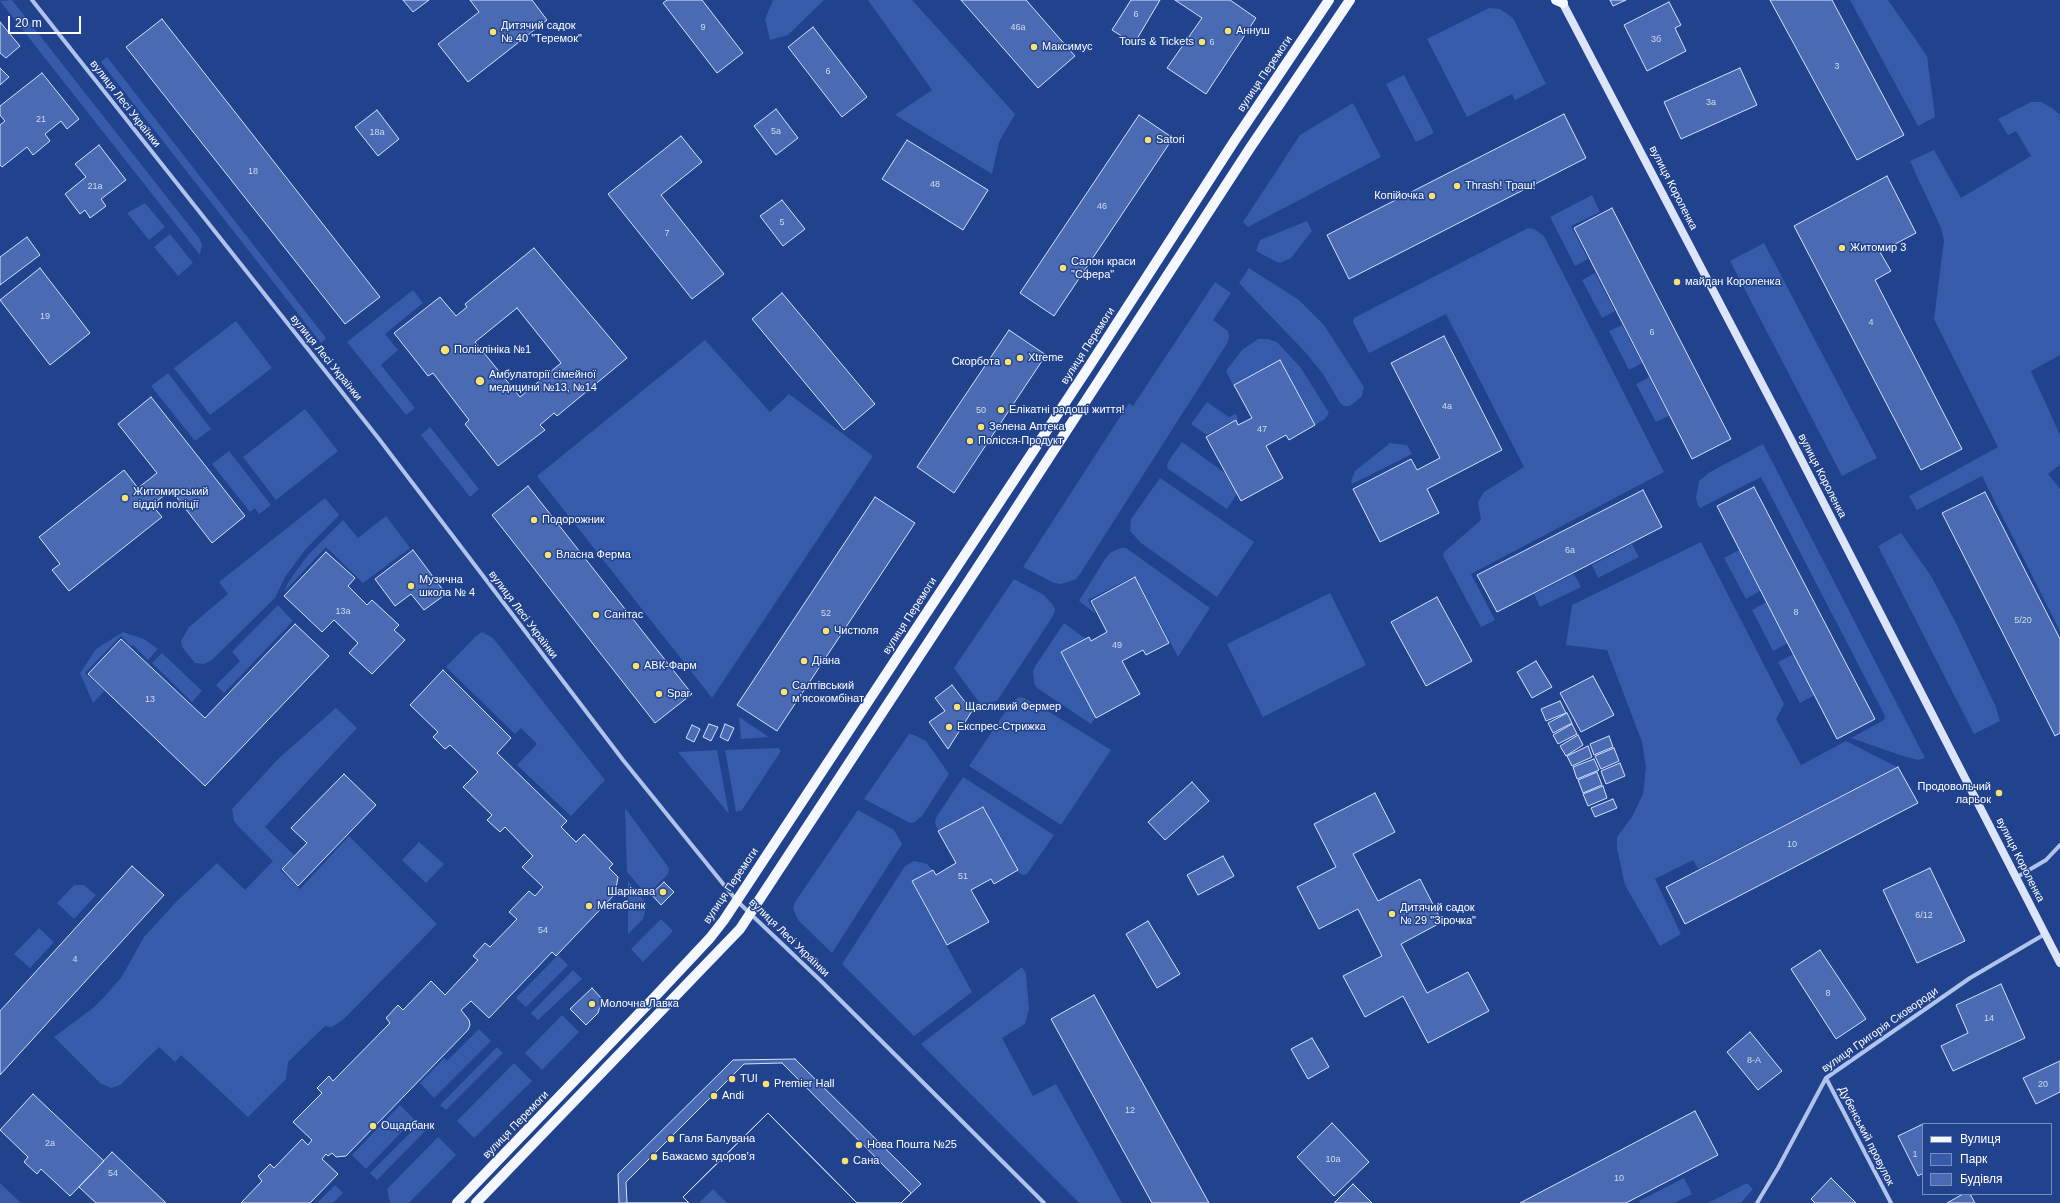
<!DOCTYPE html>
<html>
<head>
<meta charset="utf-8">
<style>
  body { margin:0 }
  #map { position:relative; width:2060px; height:1203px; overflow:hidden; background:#21428d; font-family:Arial,sans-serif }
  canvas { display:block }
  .legend { position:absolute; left:1922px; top:1123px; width:130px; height:72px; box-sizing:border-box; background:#21428d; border:1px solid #7a8ebb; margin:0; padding:5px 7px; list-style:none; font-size:12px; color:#fff }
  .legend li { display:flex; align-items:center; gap:8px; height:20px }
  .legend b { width:20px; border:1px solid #7a8ebb }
  .scale { position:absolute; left:8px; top:16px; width:73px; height:18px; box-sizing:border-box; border:2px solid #fff; border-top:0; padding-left:5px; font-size:12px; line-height:14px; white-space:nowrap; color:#fff; -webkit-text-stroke:3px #21428d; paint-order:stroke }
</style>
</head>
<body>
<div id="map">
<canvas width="2060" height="1203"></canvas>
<ul class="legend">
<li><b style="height:5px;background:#f5f7ff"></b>Вулиця</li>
<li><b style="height:11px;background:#355baa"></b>Парк</li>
<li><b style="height:11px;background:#4a6bb4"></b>Будівля</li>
</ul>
<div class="scale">20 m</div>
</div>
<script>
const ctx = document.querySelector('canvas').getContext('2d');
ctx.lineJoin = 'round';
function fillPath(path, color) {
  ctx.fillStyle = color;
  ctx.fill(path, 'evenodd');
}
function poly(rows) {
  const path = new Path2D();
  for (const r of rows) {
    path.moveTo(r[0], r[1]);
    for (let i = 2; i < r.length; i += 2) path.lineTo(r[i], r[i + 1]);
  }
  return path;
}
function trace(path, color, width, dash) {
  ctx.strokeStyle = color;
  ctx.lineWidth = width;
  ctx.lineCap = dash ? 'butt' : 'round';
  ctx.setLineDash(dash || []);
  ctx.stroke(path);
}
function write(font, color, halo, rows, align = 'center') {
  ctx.font = font + ' Arial,sans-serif';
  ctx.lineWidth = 3;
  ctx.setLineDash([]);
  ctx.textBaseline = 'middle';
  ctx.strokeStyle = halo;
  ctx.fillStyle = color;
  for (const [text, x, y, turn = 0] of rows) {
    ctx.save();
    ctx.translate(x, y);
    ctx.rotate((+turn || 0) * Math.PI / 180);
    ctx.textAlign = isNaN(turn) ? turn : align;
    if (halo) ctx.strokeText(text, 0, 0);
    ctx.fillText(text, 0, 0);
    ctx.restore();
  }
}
const green = poly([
  [12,0,199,238,202,245,200,255,0,1],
  [773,0,824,0,788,35,770,40,765,19],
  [868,0,912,0,1015,114,999,142,992,174,895,115,932,90],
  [1850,0,1888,0,1927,56,1935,117,1918,126],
  [1489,8,1500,9,1513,18,1546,84,1515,100,1512,94,1467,117,1427,39],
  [107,57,326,338,321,343,101,62],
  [1404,75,1434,133,1416,142,1386,84],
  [2031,102,2041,102,2052,108,2060,115,2060,355,2031,371,2060,435,2060,465,2048,474,2060,489,2060,631,1982,476,1917,510,1909,496,1998,447,1934,319,1944,240,1941,228,1910,161,1934,150,1961,198,2031,156,2016,131,2008,135,1998,119],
  [1353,103,1381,157,1248,227,1243,222,1300,135],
  [1592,195,1600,212,1571,226,1588,259,1575,266,1550,217],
  [145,203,165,227,149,240,127,213],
  [1307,221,1312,231,1291,258,1280,263,1275,261,1256,251,1260,240],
  [1528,228,1534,229,1544,236,1664,472,1471,574,1495,620,1481,627,1443,556,1444,552,1481,520,1478,502,1484,492,1524,467,1446,314,1369,353,1353,322,1354,318],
  [170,234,193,263,178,276,154,247],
  [1764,243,1877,458,1842,476,1730,261],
  [1249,268,1299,300,1324,325,1364,387,1362,396,1350,406,1344,406,1340,403,1323,374,1306,353,1239,283],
  [1595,273,1615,311,1602,318,1582,280],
  [1215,282,1231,293,1213,320,1228,331,1229,336,1228,342,1080,574,1076,579,1061,584,1054,583,1023,567,1129,403,1133,406],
  [413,290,423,303,385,334,398,350,381,365,415,408,406,415,347,342],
  [236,321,272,368,210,415,174,368],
  [1622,325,1642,363,1629,370,1609,331],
  [1258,339,1268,339,1277,342,1301,368,1329,413,1325,419,1315,425,1281,364,1235,389,1226,371,1242,350],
  [705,340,770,412,789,394,873,456,712,698,537,476],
  [168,373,211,429,195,441,151,386],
  [1649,377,1669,416,1656,422,1636,384],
  [1207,402,1229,417,1236,414,1238,419,1207,435,1191,424],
  [305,409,338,451,276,500,243,457],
  [430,427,479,489,470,497,421,435],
  [1182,442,1225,473,1237,494,1227,509,1168,469,1167,467,1168,462],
  [1390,443,1407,445,1412,454,1352,484,1351,481,1355,471],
  [1763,444,1925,758,1918,760,1903,756,1851,738,1884,720,1885,716,1761,477,1700,508,1698,505,1696,498,1699,481,1710,472],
  [229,451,271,505,259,514,255,508,250,512,212,464],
  [1160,478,1254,542,1217,597,1141,543,1130,531,1131,519],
  [325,498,339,515,305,550,285,577,275,598,212,660,204,664,195,663,182,647,181,641,189,627,228,594,219,582],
  [386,516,410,548,363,583,326,547,284,592,289,581,308,555,343,520,358,538],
  [1901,533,1931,576,1956,623,1996,707,2000,721,1974,734,1878,546],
  [1701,542,1784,704,1776,719,1801,765,1846,741,1897,767,1698,869,1693,860,1655,879,1681,934,1660,946,1625,885,1617,849,1617,837,1632,817,1643,794,1646,767,1642,742,1607,650,1566,645,1572,605],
  [1632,544,1639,557,1598,578,1592,565],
  [1120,548,1126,548,1210,608,1178,657,1135,576,1088,600,1096,614,1079,601,1105,559,1110,553],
  [1739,550,1760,591,1746,599,1724,558],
  [1574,574,1581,587,1540,607,1534,594],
  [1014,579,1044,595,1053,605,1055,610,1053,616,997,701,981,705,954,668],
  [1330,593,1366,665,1263,717,1227,644],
  [1766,602,1788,643,1773,651,1752,610],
  [278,605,293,621,224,693,216,685,240,661,232,652],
  [1064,623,1087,640,1096,717,1091,724,1037,688,1034,683,1033,671,1036,665],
  [123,632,144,639,158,649,148,660,133,645,131,646,121,636,85,673,104,691,93,703,80,673,96,649],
  [482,632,493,638,605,780,571,816,517,765,537,744,521,728,515,734,446,667,475,637],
  [162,653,202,691,192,702,152,663],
  [1794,654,1815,695,1800,703,1778,662],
  [1019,697,1024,698,1051,713,1111,750,1061,825,969,766,1011,703],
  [336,708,357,728,265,827,294,855,280,870,300,889,349,836,437,924,344,1019,332,1027,325,1026,288,1062,286,1079,248,1117,181,1055,175,1062,159,1047,120,1085,111,1088,100,1083,54,1037,93,1008,105,996,121,978,144,937,176,902,217,863,245,890,273,861,239,827,234,821,232,809,279,758],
  [739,717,769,737,741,739],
  [909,734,914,735,926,741,949,774,922,816,915,822,910,823,864,799],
  [778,748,781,751,742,810,736,812,725,750],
  [717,750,729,814,678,752],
  [963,777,1054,835,1027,874,1022,875,1017,871,983,806,940,831,936,827,935,821,937,816],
  [625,808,669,868,668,874,647,895,627,872],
  [858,810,894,830,902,844,832,953,798,920,793,908,795,902],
  [419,842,444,864,426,883,402,860],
  [914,861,927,864,935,873,914,886,972,992,914,1036,842,964,905,866],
  [628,881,647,904,643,919,628,934],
  [74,885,84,885,96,895,74,919,57,903],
  [661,919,673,931,643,962,631,949],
  [39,928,54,942,30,968,14,954],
  [558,955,568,965,526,1007,516,998],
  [1022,967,1026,974,1029,1009,1025,1024,1002,1038,1033,1096,1056,1084,1122,1203,1079,1203,921,1044],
  [573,970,582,979,538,1020,531,1013],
  [562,1015,579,1032,542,1070,525,1053],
  [479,1029,491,1041,434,1098,420,1083,444,1058,447,1061],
  [497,1047,503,1053,446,1110,440,1105],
  [514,1063,532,1081,474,1138,457,1121],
  [400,1105,414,1119,366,1169,352,1155],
  [419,1124,426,1130,377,1180,370,1173],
  [438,1137,456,1155,409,1203,390,1203,387,1189],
  [1684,1178,1692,1194,1674,1203,1640,1203,1639,1201],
  [0,1183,21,1203,0,1203],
  [1745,1184,1748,1184,1753,1189,1741,1203,1708,1203],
  [335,1185,343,1193,333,1203,317,1203],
  [713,1189,727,1203,699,1203]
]);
const building = poly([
  [403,0,429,0,413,12,403,0],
  [470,0,532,0,547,20,468,82,438,44,479,12,470,0],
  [667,0,702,0,743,53,717,73,663,3,667,0],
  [961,0,1026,0,1075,56,1038,88,961,0],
  [1131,0,1160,0,1134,44,1112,30,1131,0],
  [1175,0,1230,0,1256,18,1206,94,1167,68,1202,18,1175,0],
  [1610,0,1626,0,1613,6,1610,0],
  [1770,0,1832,0,1904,135,1857,160,1770,0],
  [1669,2,1681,25,1675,28,1686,51,1647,71,1624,25,1669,2],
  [162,19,380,297,345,324,126,47,162,19],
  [0,22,20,46,6,58,0,53,0,22],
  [813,27,867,97,842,117,788,47,813,27],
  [0,68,9,77,0,85,0,68],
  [1740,68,1757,105,1681,139,1664,102,1740,68],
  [42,73,79,119,67,129,61,121,45,134,50,141,33,155,27,147,2,167,0,165,0,125,5,121,0,115,0,106,42,73],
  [776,109,798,138,776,155,754,126,776,109],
  [377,110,399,139,378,156,355,127,377,110],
  [1564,114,1586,158,1349,279,1327,235,1564,114],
  [1139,115,1173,138,1054,316,1020,293,1139,115],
  [681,136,702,162,661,195,724,274,692,299,608,194,681,136],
  [907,140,988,190,963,230,882,179,907,140],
  [99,145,126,180,101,199,106,206,90,218,85,210,80,214,65,194,86,177,75,164,99,145],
  [1887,176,1916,233,1880,252,1891,271,1875,280,1962,449,1921,470,1794,226,1887,176],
  [782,200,805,229,783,246,760,216,782,200],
  [1612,208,1731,439,1692,459,1574,228,1612,208],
  [27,237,40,255,0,285,0,257,27,237],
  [534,248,627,358,557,416,554,413,540,425,545,430,498,466,465,424,469,420,433,373,428,376,394,333,440,297,456,316,467,307,465,304,534,248],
  [517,308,561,363,520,397,475,342,517,308],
  [40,268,90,333,50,365,0,300,40,268],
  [782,293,875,404,844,430,752,319,782,293],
  [1009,330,1046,355,954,493,917,467,1009,330],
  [1444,336,1502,450,1427,489,1439,513,1380,542,1353,489,1411,459,1417,470,1440,458,1391,363,1444,336],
  [1280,360,1315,425,1289,440,1286,435,1266,446,1283,478,1241,501,1206,437,1236,420,1238,425,1252,418,1234,385,1280,360],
  [151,397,245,516,212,543,171,490,152,505,162,517,69,591,52,570,60,564,39,537,124,470,138,488,157,473,118,424,151,397],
  [528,486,692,694,655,723,492,515,528,486],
  [1754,487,1875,719,1837,739,1717,506,1754,487],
  [1643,490,1662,527,1497,612,1477,575,1643,490],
  [1985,492,2060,639,2060,733,2055,736,1942,513,1985,492],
  [875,497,915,523,777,731,737,705,875,497],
  [413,550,446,594,424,610,411,594,395,606,375,579,413,550],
  [326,552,355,578,348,586,367,605,372,600,399,625,394,630,405,640,372,674,349,653,358,643,334,620,322,632,284,596,326,552],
  [1135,577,1169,643,1146,655,1143,650,1122,661,1140,694,1096,718,1061,652,1089,637,1091,641,1107,632,1091,601,1135,577],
  [1437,597,1472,661,1426,686,1391,622,1437,597],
  [295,624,329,656,205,786,88,674,121,639,205,718,295,624],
  [1536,661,1552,687,1532,698,1517,672,1536,661],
  [443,670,511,738,497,753,567,821,561,827,576,842,584,834,613,864,609,868,618,877,615,894,556,956,552,952,489,1018,471,1001,461,1010,469,1020,470,1025,468,1030,346,1156,336,1157,332,1153,328,1156,326,1154,322,1159,338,1174,310,1203,241,1203,262,1181,258,1176,270,1164,274,1168,302,1139,308,1145,312,1140,293,1122,322,1093,317,1088,329,1076,333,1081,390,1023,386,1018,398,1005,403,1010,431,981,445,995,478,960,473,956,485,943,490,947,517,919,509,912,529,891,535,896,543,887,522,867,533,856,505,827,500,832,487,820,492,815,463,787,478,772,450,745,445,749,433,737,438,732,410,705,443,670],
  [1593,676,1614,715,1581,732,1560,693,1593,676],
  [952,685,972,711,948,749,929,722,945,711,935,698,952,685],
  [1560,701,1566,713,1546,721,1541,709,1560,701],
  [1567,713,1572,723,1553,733,1548,723,1567,713],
  [709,724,718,727,711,741,703,737,709,724],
  [725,724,734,728,728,741,720,737,725,724],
  [1572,724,1577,734,1558,744,1553,735,1572,724],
  [692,725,700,729,694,742,686,738,692,725],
  [1578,735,1583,745,1566,756,1560,746,1578,735],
  [1609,736,1613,747,1594,755,1590,744,1609,736],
  [1588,746,1592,757,1572,766,1567,756,1588,746],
  [1614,748,1619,761,1601,769,1595,756,1614,748],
  [1594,759,1599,770,1577,779,1573,767,1594,759],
  [1620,763,1625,776,1606,784,1601,771,1620,763],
  [1898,767,1918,803,1685,924,1666,887,1898,767],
  [1597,772,1602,785,1583,793,1578,780,1597,772],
  [344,774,376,805,298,886,282,869,307,843,291,828,344,774],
  [1192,782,1209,801,1165,840,1148,822,1192,782],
  [1603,786,1607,798,1588,806,1583,794,1603,786],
  [1375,793,1395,832,1353,854,1378,901,1420,879,1442,922,1401,944,1427,993,1468,972,1489,1011,1428,1043,1403,996,1365,1017,1343,976,1382,956,1358,909,1319,929,1297,887,1336,867,1314,824,1375,793],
  [1613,799,1617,808,1595,817,1591,808,1613,799],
  [983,807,1018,870,994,884,991,879,971,890,989,922,947,945,912,881,933,870,936,875,956,863,938,831,983,807],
  [1223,856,1234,876,1198,895,1187,875,1223,856],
  [132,866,164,895,0,1075,0,1011,132,866],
  [1930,868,1965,941,1917,963,1883,890,1930,868],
  [664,882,674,892,661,905,651,894,664,882],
  [1148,921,1180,974,1157,988,1126,934,1148,921],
  [1820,950,1866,1019,1836,1039,1791,969,1820,950],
  [2001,984,2025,1038,1953,1071,1941,1046,1968,1033,1956,1005,2001,984],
  [592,988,602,999,598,1013,586,1025,570,1009,592,988],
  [1094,995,1209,1203,1152,1203,1051,1019,1094,995],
  [1750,1032,1782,1071,1758,1090,1727,1052,1750,1032],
  [1312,1038,1329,1067,1308,1079,1291,1049,1312,1038],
  [795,1059,921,1184,901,1203,857,1203,768,1113,683,1197,689,1203,619,1203,618,1174,733,1060,795,1059],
  [2060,1061,2060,1092,2036,1104,2023,1078,2060,1061],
  [782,1063,911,1193,901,1203,857,1203,768,1113,683,1197,689,1203,627,1203,626,1182,744,1064,782,1063],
  [33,1094,104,1161,70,1196,41,1169,37,1174,24,1162,28,1157,0,1130,33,1094],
  [1695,1111,1718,1155,1626,1203,1520,1203,1695,1111],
  [1332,1123,1369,1162,1334,1196,1297,1157,1332,1123],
  [1923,1124,1923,1173,1918,1176,1898,1136,1923,1124],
  [112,1152,166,1203,96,1203,79,1187,112,1152],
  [1831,1178,1856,1203,1815,1203,1811,1199,1831,1178],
  [1353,1184,1372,1203,1334,1203,1353,1184],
  [1963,1194,1970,1194,1975,1203,1947,1203,1963,1194]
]);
const street = poly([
  [32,0,379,439,623,760,737,901,821,981,1044,1203],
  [2017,877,2046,860,2060,845],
  [1826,1078,1891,1203],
  [1757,1203,1778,1168,1826,1078,1970,978,2045,934]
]);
const secondary = poly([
  [1561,0,1782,422,2060,963]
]);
const primary = poly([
  [1556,0,1563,3],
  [457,1203,650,1002,710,938,724,920,1090,365,1235,140,1329,0],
  [476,1203,740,929,989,550,1250,148,1350,0]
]);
const markers = [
  [1228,31,4,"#f8e372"],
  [493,32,4,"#f8e372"],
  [1202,42,4,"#f8e372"],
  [1034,47,4,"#f8e372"],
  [1148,140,4,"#f8e372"],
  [1457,186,4,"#f8e372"],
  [1432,196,4,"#f8e372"],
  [1842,248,4,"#f8e372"],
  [1063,268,4,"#f8e372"],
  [1677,282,4,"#f8e372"],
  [445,350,5,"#f8e372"],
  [1020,358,4,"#f8e372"],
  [1008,362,4,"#f8e372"],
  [480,381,5,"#f8e372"],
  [1001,410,4,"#f8e372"],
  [981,427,4,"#f8e372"],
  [970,441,4,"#f8e372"],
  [125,498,4,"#f8e372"],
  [534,520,4,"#f8e372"],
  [548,555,4,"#f8e372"],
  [411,586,4,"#f8e372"],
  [596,615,4,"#f8e372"],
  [826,631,4,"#f8e372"],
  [804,661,4,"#f8e372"],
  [636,666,4,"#f8e372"],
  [784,692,4,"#f8e372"],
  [659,694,4,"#f8e372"],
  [957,707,4,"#f8e372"],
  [949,727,4,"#f8e372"],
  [1999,793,4,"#f8e372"],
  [663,892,4,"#f8e372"],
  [589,906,4,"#f8e372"],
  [1392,914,4,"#f8e372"],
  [592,1004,4,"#f8e372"],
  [732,1079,4,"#f8e372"],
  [766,1084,4,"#f8e372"],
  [714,1096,4,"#f8e372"],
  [373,1126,4,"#f8e372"],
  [671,1139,4,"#f8e372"],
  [859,1145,4,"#f8e372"],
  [654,1157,4,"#f8e372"],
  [845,1161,4,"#f8e372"]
];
const numberNames = [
  ["6",1136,15],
  ["9",703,28],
  ["46а",1018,28],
  ["3б",1656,40],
  ["6",1212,43],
  ["3",1837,67],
  ["6",828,72],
  ["3а",1711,103],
  ["21",41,120],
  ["5а",776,132],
  ["18а",377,133],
  ["18",253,172],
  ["48",935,185],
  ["21а",95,187],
  ["46",1102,207],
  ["5",782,223],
  ["7",667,234],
  ["19",45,317],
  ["4",1871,323],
  ["6",1652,333],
  ["4а",1447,407],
  ["50",981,411],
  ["47",1262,430],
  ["6а",1570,551],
  ["13а",343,612],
  ["8",1796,613],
  ["52",826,614],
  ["5/20",2023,621],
  ["49",1117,646],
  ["13",150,700],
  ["10",1792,845],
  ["51",963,877],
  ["6/12",1924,916],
  ["54",543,931],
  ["4",75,960],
  ["8",1828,994],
  ["14",1989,1019],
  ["8-А",1754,1061],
  ["20",2043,1085],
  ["12",1130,1111],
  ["2а",50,1144],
  ["1",1915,1155],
  ["10а",1333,1160],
  ["54",113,1174],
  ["10",1619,1179]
];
const poiNames = [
  ["Дитячий садок",501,26],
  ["№ 40 \"Теремок\"",501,39],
  ["Аннуш",1236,31],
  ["Tours & Tickets",1194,42,"right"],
  ["Максимус",1042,47],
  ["Satori",1156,140],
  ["Thrash! Траш!",1465,186],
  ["Копійочка",1424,196,"right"],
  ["Житомир 3",1850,248],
  ["Салон краси",1071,262],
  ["\"Сфера\"",1071,275],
  ["майдан Короленка",1685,282],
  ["Поліклініка №1",454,350],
  ["Xtreme",1028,358],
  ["Скорбота",1000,362,"right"],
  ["Амбулаторії сімейної",489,375],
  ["медицини №13, №14",489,388],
  ["Елікатні радощі життя!",1009,410],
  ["Зелена Аптека",989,427],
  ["Полісся-Продукт",978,441],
  ["Житомирський",133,492],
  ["відділ поліції",133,505],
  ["Подорожник",542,520],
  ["Власна Ферма",556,555],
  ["Музична",419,580],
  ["школа № 4",419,593],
  ["Санітас",604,615],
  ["Чистюля",834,631],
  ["Діана",812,661],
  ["АВК-Фарм",644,666],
  ["Салтівський",792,686],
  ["мʼясокомбінат",792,699],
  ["Spar",667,694],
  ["Щасливий Фермер",965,707],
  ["Експрес-Стрижка",957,727],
  ["Продовольчий",1991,787,"right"],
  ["ларьок",1991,800,"right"],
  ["Шарікава",655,892,"right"],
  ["Мегабанк",597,906],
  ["Дитячий садок",1400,908],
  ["№ 29 \"Зірочка\"",1400,921],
  ["Молочна Лавка",600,1004],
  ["TUI",740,1079],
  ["Premier Hall",774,1084],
  ["Andi",722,1096],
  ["Ощадбанк",381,1126],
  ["Галя Балувана",679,1139],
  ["Нова Пошта №25",867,1145],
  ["Бажаємо здоровʼя",662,1157],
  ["Сана",853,1161]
];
const streetNames = [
  ["вулиця Перемоги",1265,74,-56],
  ["вулиця Лесі Українки",125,104,52],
  ["вулиця Короленка",1673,188,63],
  ["вулиця Перемоги",1088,346,-57],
  ["вулиця Лесі Українки",326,358,51],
  ["вулиця Короленка",1822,476,63],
  ["вулиця Лесі Українки",523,615,53],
  ["вулиця Перемоги",910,616,-57],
  ["вулиця Короленка",2020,860,63],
  ["вулиця Перемоги",731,886,-56],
  ["вулиця Лесі Українки",789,938,44],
  ["вулиця Григорія Сковороди",1880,1030,-35],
  ["вулиця Перемоги",516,1125,-46],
  ["Дубенський провулок",1866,1136,63]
];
fillPath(green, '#355baa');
fillPath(building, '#4a6bb4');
trace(building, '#d5e0f9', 1);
trace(street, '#b0c3ec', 4);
trace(secondary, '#dce4f9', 8);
trace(primary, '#f5f7ff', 10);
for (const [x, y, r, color] of markers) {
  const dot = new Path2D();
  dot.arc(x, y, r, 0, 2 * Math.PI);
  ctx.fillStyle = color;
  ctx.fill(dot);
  trace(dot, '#21428d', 1.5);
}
write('9px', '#d2daec', null, numberNames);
write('11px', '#fff', '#21428d', poiNames, 'left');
write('11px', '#fff', '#21428d', streetNames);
</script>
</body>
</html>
